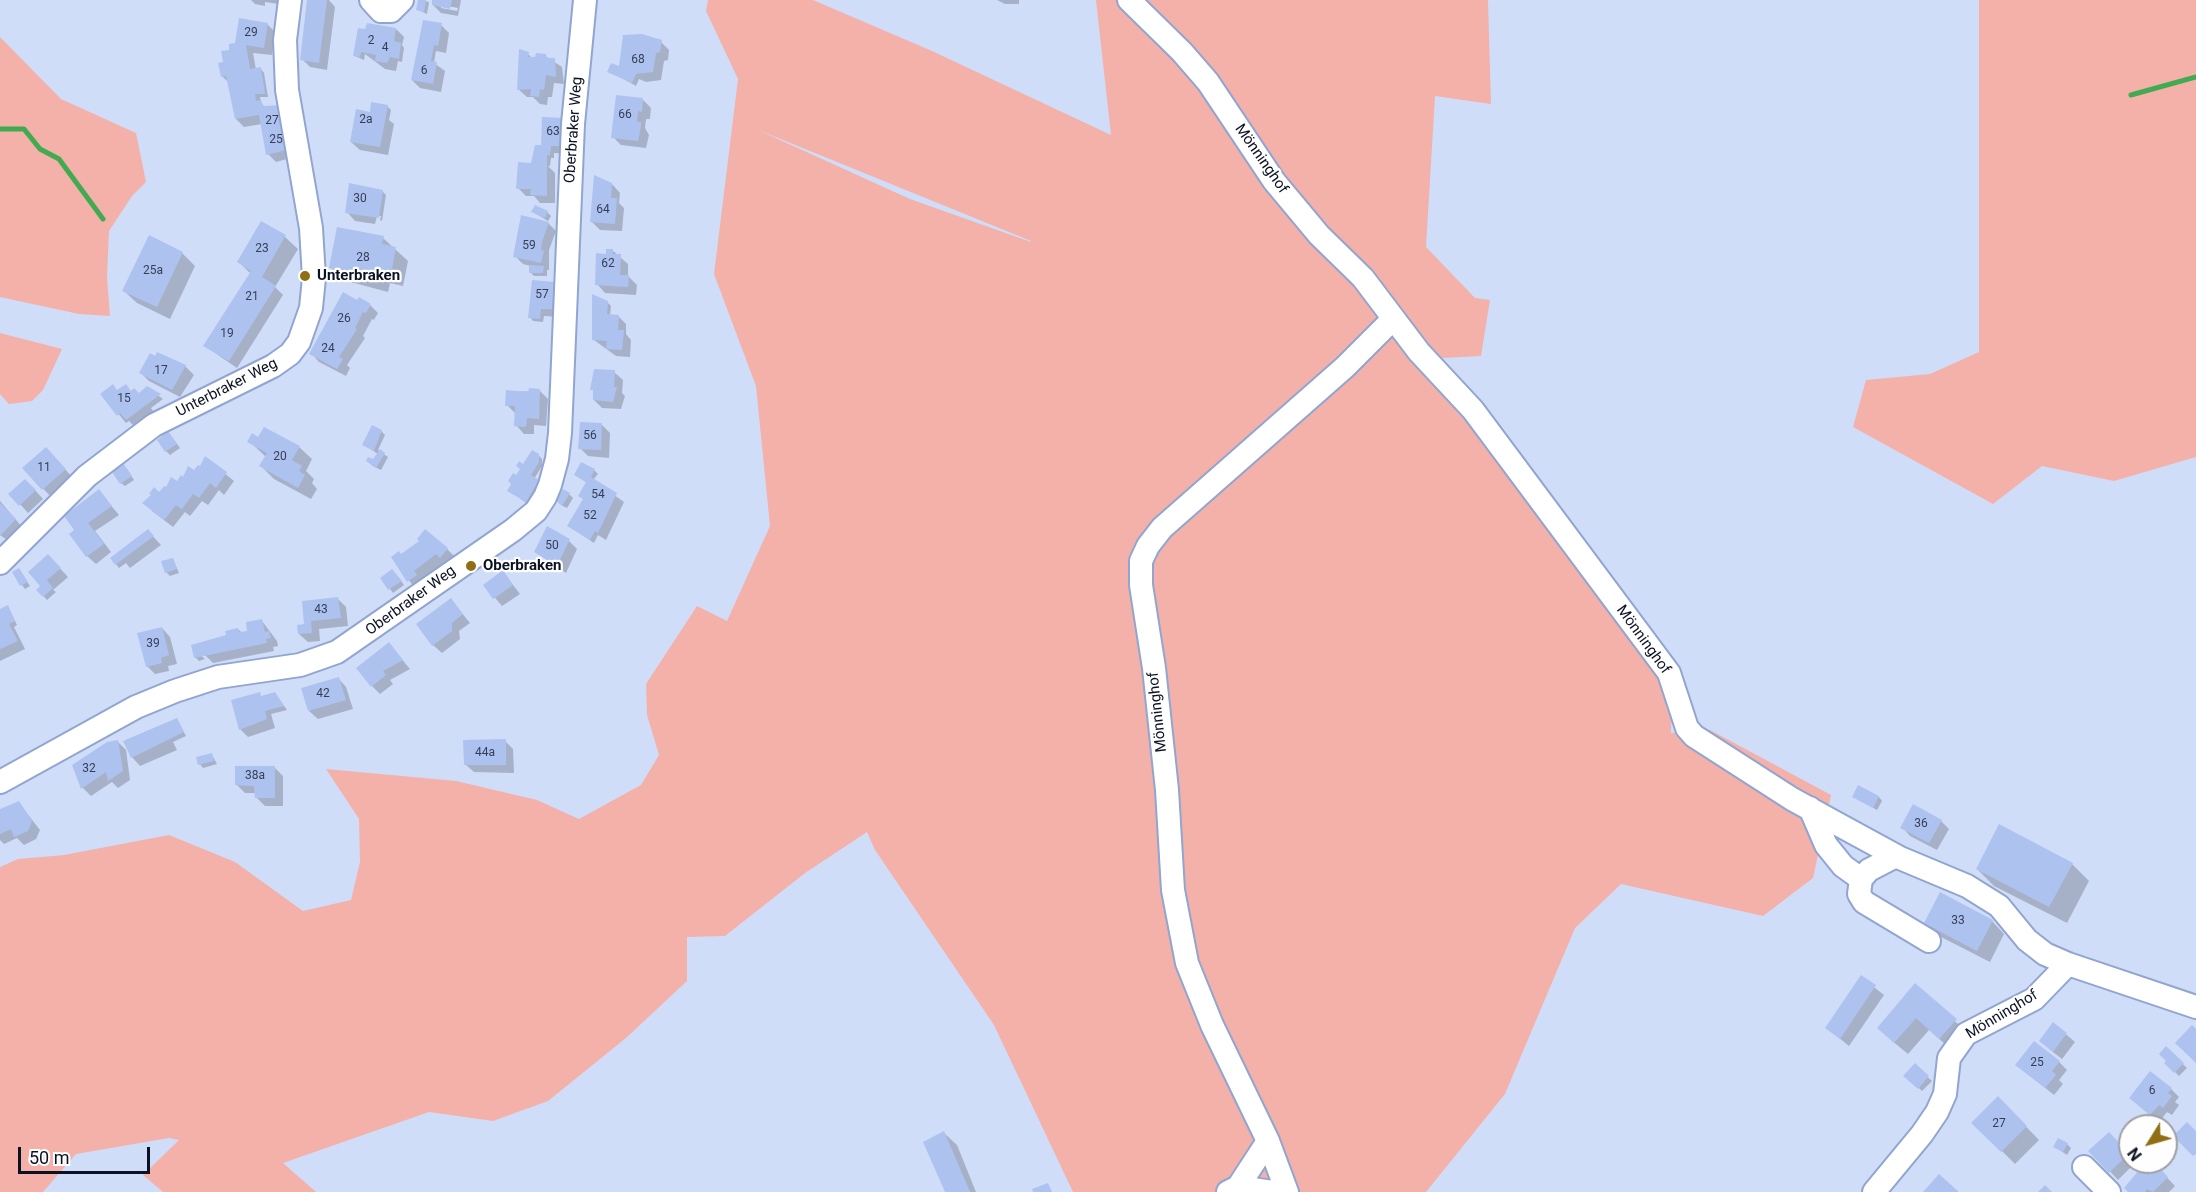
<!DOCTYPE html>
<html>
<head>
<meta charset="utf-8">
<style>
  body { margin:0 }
  #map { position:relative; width:2196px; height:1192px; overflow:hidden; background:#d0ddf9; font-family:Roboto,sans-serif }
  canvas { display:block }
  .north { position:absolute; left:2118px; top:1114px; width:60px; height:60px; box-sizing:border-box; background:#fefefe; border:2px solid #9da0a6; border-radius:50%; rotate:233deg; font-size:16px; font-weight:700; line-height:24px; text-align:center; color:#0b1222 }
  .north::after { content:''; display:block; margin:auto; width:21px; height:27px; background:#906f14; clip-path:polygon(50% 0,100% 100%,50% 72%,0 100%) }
  .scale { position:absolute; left:18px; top:1147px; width:132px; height:27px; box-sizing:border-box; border:3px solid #0b1222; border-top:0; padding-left:8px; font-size:18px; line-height:21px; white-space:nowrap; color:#0b1222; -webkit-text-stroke:4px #fefefe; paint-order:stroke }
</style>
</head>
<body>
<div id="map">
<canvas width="2196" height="1192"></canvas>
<div class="north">N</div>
<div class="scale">50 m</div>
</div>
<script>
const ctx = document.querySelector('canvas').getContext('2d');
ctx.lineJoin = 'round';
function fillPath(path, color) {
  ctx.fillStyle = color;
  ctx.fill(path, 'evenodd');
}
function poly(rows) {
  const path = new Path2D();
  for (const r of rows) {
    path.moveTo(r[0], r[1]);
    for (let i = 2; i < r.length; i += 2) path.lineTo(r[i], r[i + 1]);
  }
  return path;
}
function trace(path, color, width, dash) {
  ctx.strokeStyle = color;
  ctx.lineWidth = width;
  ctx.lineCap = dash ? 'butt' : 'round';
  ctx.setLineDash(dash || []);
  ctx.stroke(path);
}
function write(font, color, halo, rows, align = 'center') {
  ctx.font = font + ' Roboto,sans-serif';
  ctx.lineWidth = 4.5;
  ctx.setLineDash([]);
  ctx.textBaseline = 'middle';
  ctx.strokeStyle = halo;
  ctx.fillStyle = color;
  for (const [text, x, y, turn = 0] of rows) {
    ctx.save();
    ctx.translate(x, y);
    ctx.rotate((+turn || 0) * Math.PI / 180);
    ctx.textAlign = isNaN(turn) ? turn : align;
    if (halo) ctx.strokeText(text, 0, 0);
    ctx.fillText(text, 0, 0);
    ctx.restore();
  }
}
const green = poly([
  [708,0,813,0,932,51,1111,135,1096,0,1488,0,1491,104,1435,96,1426,247,1475,298,1490,300,1481,356,1442,358,1423,343,1454,402,1597,596,1664,676,1672,692,1671,733,1710,730,1831,795,1813,878,1763,916,1621,884,1575,928,1505,1094,1426,1192,1073,1192,994,1025,875,850,867,832,805,873,725,936,687,937,687,981,626,1038,548,1101,493,1121,429,1112,283,1163,316,1192,163,1192,143,1175,179,1140,169,1138,76,1154,43,1192,0,1192,0,867,18,859,64,855,169,835,235,862,303,911,351,900,360,862,359,819,326,769,456,781,537,800,579,819,641,785,659,755,647,715,646,684,697,606,727,621,770,526,756,386,714,274,738,79,706,11],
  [756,129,1031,241,1031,242,910,199],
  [1979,0,2196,0,2196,457,2114,481,2042,466,1993,504,1853,427,1866,380,1930,374,1979,352],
  [0,37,61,99,136,133,146,182,132,196,109,231,107,277,110,316,79,314,0,297],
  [0,333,62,349,43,390,32,401,9,404,0,394]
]);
const shadow = poly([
  [251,0,280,0,279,4,265,2,265,6,255,4],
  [309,0,329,0,335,7,327,70,310,67,302,59],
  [419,0,429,2,427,14,418,10],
  [434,0,461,0,458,16,441,13,433,5],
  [441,5,458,8,457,11,441,8],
  [997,0,1019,0,1019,4,1005,4],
  [267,24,275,32,272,55,253,53,256,70,261,69,264,73,268,97,260,97,261,102,298,156,276,162,268,154,262,124,244,127,236,119,229,83,222,76,225,64,237,44],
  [441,25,449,33,446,53,436,51,434,63,445,71,441,92,420,88,412,80],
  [396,29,404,37,402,45,404,48,402,62,398,61,396,71,385,69,365,54,364,60,355,56],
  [661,42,669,50,668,60,664,61,661,80,646,82,639,79,636,86,609,71,620,69],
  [528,54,533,59,545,56,562,67,564,84,554,83,552,97,548,97,547,105,540,104,533,97,527,97,518,89],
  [643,100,651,108,650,119,646,119,645,128,649,135,646,148,621,145,613,137],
  [387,106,391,110,389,120,394,124,388,155,360,150,351,142,371,113],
  [564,120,571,154,554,153,554,158,551,158,550,166,548,166,555,173,555,203,540,203,534,196,526,196,518,188],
  [612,184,620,193,619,203,624,208,622,231,600,230,591,221],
  [383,192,386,195,382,221,380,220,381,216,377,216,375,224,355,221,347,212],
  [533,212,547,212,551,216,548,221],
  [262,223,285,237,298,249,275,287,283,295,237,368,205,346,251,274,239,262],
  [548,223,556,231,549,250,549,270,547,270,547,276,534,276,530,272,531,266,523,264,515,256],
  [383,238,408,261,403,286,390,283,388,292,343,280,331,268],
  [612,250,628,264,628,276,637,285,636,295,605,293,597,284,607,255],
  [182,253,195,266,170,319,137,303,124,291],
  [553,284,562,292,559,317,544,316,543,322,533,321,530,317],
  [357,302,370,305,378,313,374,320,372,319,363,336,365,338,347,365,350,368,346,376,319,362,311,353],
  [607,302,611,306,610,316,618,316,626,324,626,334,631,340,630,357,616,356,594,340],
  [158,353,185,366,194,375,180,397,149,381,141,373],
  [614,372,623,380,622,393,625,396,621,409,602,408,594,400,595,393,592,389],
  [148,388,163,399,151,408,154,412,135,427,129,421,126,423,102,394,132,392,139,395],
  [540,391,548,399,546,426,534,425,534,434,524,434,516,425,515,413,507,405,508,392],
  [602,425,610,433,609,458,588,456,580,448],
  [381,431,385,435,378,450,388,457,381,470,371,465,378,454,364,445],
  [172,437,180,448,170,455,166,451],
  [259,439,299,447,312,459,306,471,314,479,312,483,317,489,311,499,274,479,261,466,266,457,249,441],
  [538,455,542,459,542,466,534,479,546,489,534,509,509,490,524,466],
  [54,457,73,478,51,497,24,468],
  [206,458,234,481,224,495,219,490,208,505,202,501,190,516,185,512,173,527,152,511,160,494,201,469],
  [127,469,134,480,125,486,121,483],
  [594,470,598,474,593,480,624,502,606,540,598,535,594,543,569,526,584,500,580,496,587,483,576,475],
  [34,489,43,499,28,513,11,494],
  [99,491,119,515,95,531,111,552,96,564,87,556,77,530],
  [569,494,573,498,567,508,561,505],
  [0,501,23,528,10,542,0,535],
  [148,531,161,545,130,568,126,563,119,568,116,564],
  [569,541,577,549,566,573,536,552],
  [447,549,455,557,449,565,445,562,421,579,424,583,416,590,393,558],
  [173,559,179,573,170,576,166,572],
  [56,564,68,577,53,590,56,592,47,600,38,590],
  [19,570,30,586,25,589,22,585],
  [503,572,520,594,502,606,485,586],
  [396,574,404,585,393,593,382,578],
  [338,599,346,607,348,626,319,629,320,641,308,642,299,634,306,626,303,603],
  [451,600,470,623,459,631,460,639,442,653,433,645],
  [8,607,17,625,14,627,25,649,0,661,0,611],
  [262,621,277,641,278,646,273,647,274,651,213,663,199,649,197,652,205,659,199,661,195,657,193,646,201,645,204,648,202,642,227,637,226,632,238,629,242,633,249,632,247,623],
  [162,628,170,637,177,664,168,666,169,671,155,674,147,666],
  [389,644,410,669,390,680,393,684,380,694,372,686],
  [338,678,346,687,353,709,318,719,309,711],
  [275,693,287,710,271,714,275,728,248,737,240,729,259,694,262,697],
  [177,719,186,736,173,742,177,750,140,766,132,757,125,742],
  [117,741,126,750,130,780,118,788,112,782,91,796,83,788,74,765],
  [505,741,513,749,514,773,474,772,465,764],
  [212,755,217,764,203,768,200,764],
  [274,767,283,776,283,806,265,806,256,797,256,793,245,793,237,785],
  [1854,797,1879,797,1882,801,1877,810],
  [19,803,40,830,36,839,24,845,17,838,4,844,0,840,0,811],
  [1941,821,1949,829,1937,850,1910,836,1902,827],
  [2072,864,2089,881,2067,923,1994,886,1977,869],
  [1992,921,2004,934,1990,962,1939,936,1926,923],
  [1861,977,1884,995,1849,1046,1827,1028],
  [1915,985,1968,1033,1953,1051,1929,1030,1908,1054,1891,1040],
  [2054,1024,2075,1042,2062,1059,2049,1049],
  [2166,1048,2187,1068,2179,1076,2166,1063,2168,1061],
  [2059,1062,2067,1070,2059,1080,2063,1084,2054,1095,2017,1065],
  [1915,1066,1932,1081,1922,1091,1906,1076],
  [2171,1089,2179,1097,2175,1102,2179,1105,2172,1115,2167,1112,2159,1122,2139,1106],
  [1998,1098,2039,1140,2015,1164,1974,1123],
  [944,1133,957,1145,976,1192,946,1192],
  [2109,1134,2130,1156,2130,1162,2136,1162,2118,1180,2091,1151],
  [2067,1144,2071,1148,2067,1155,2055,1147],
  [2148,1162,2152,1162,2175,1186,2169,1192,2130,1192,2138,1177,2135,1175]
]);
const stream = poly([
  [2131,95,2196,77],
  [0,129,24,129,40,149,59,159,103,219]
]);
const building = poly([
  [307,0,327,0,319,63,300,60],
  [418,0,426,0,424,12,416,10],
  [432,0,452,0,450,9,432,5],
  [239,18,268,23,264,48,246,45,250,69,261,67,265,94,255,94,256,101,261,100,263,106,282,105,290,148,279,152,266,155,259,115,235,119,226,76,221,77,218,63,223,62,221,51,229,50,229,44,235,43],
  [423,20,442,23,438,46,434,45,431,61,437,62,433,84,411,80],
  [367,23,396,28,394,41,401,43,399,59,390,57,387,63,375,61,376,55,361,52,360,57,353,56,358,28,365,29],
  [642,34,662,40,660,52,656,53,653,72,636,74,632,83,607,72,611,63,619,66,623,35],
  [519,49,529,52,528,57,535,57,536,53,546,54,546,58,555,58,556,77,546,75,544,90,540,89,539,97,530,96,531,89,517,90],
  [616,95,643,98,642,112,638,111,637,122,641,122,641,126,638,141,611,138],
  [371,102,388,105,380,147,350,142,356,109,370,112],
  [542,117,565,118,563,146,551,146,550,155,547,155,547,196,530,195,531,189,516,189,518,162,531,163,535,145,541,145],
  [594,175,612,183,611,198,617,198,615,224,590,222],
  [349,183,383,190,379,218,345,213],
  [535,205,548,211,545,218,531,212],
  [521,215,549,222,542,242,541,250,544,251,541,263,513,257],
  [261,221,286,235,262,277,276,286,229,361,203,346,251,271,237,262],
  [337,227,384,236,382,244,396,247,391,274,378,271,376,280,329,268],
  [149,235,183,252,157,307,122,291],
  [606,249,613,249,613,254,621,254,620,275,629,275,628,287,595,285,596,253,606,254],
  [529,265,544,266,543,273,529,273],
  [532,280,554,282,552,309,541,309,540,319,528,318],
  [343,292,357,300,359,297,371,304,366,313,363,312,355,328,357,329,339,357,343,359,337,369,309,354],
  [592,294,608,301,607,314,619,315,618,330,624,330,622,350,606,349,607,341,592,340],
  [157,352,186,365,172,390,139,373,150,353,155,356],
  [594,369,615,370,614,387,617,387,613,402,593,400,593,390,590,390],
  [113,384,117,390,126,384,131,391,134,388,139,393,147,386,161,394,126,420,120,413,117,416,100,394],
  [529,388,540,389,539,419,527,418,526,427,514,426,515,406,505,406,506,390,528,392],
  [580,422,602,423,601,450,578,449],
  [372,425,382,430,374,451,362,445],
  [264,427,300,446,292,460,302,466,299,471,305,475,298,488,259,466,267,453,247,442,252,433,258,437],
  [168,431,177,444,165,452,157,440],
  [46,447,66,469,42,490,22,468],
  [380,449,385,453,376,468,366,461,368,457,373,459],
  [532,450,539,454,539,462,531,475,539,480,526,502,507,491,511,484,508,481,513,473,516,475,520,469,516,466,519,461,523,464],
  [205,456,227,472,216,488,210,483,199,498,193,494,182,509,176,505,164,520,142,503,151,495,149,494,154,487,159,492,164,486,166,487,171,477,177,481,181,475,183,477,188,466,194,470,198,465,200,466],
  [581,462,595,469,591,477,617,493,598,533,595,531,590,540,567,526,583,499,578,496,586,482,574,475],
  [123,463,132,476,120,484,112,472],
  [25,479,36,490,19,506,8,494],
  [99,489,112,506,88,523,104,544,86,557,69,534,74,530,64,516],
  [563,489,570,493,562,506,556,501],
  [0,503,16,519,0,536],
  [547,526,570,539,557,566,534,552],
  [148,529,154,536,115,565,110,558],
  [425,529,448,548,440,558,436,554,414,571,417,575,407,582,391,557,399,551,401,554,419,541,417,539],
  [48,554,61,568,47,580,53,588,43,597,36,590,40,586,28,572],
  [173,558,177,569,165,573,161,561],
  [19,568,28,582,20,586,12,572],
  [392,569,402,581,388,590,380,578],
  [503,570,513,585,493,599,483,585],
  [338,597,341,618,311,621,312,633,298,634,297,625,304,624,302,601],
  [451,598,463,614,452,623,452,631,432,646,416,624],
  [8,605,15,621,9,624,18,641,0,649,0,609],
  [262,619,265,632,269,631,271,638,266,639,267,643,194,658,191,645,226,635,225,631,238,628,239,632,247,631,246,622],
  [162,627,169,655,161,658,162,663,146,667,137,633],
  [389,642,403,660,383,671,386,675,371,687,356,668],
  [339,677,346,700,308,711,301,688],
  [260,692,261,696,275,692,284,706,265,711,267,719,239,730,231,700],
  [177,718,184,732,131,758,123,741],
  [506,739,506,765,464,765,463,740],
  [118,740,123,771,108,781,106,772,81,789,72,765,107,742],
  [212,753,214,761,198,765,196,757],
  [235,766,275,766,275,798,255,798,254,786,235,785],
  [1858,785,1879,796,1873,808,1852,797],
  [19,801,32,821,28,831,14,837,11,829,0,834,0,809],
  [1913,804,1942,820,1929,843,1900,828],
  [1999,824,2073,863,2049,907,1976,869],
  [1940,892,1993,920,1977,951,1924,923],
  [1861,975,1876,985,1840,1039,1825,1028],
  [1915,983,1957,1019,1939,1039,1916,1018,1894,1043,1877,1028],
  [2053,1022,2067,1033,2053,1052,2039,1041],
  [2192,1025,2196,1029,2196,1063,2175,1043],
  [2034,1041,2060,1061,2052,1071,2056,1075,2045,1088,2015,1065],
  [2166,1046,2184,1063,2174,1073,2164,1063,2166,1061,2159,1054],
  [1915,1063,1929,1076,1918,1089,1903,1076],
  [2150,1071,2172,1088,2168,1093,2172,1096,2163,1108,2159,1105,2150,1115,2129,1098],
  [1998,1096,2027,1126,2001,1152,1971,1123],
  [2187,1122,2196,1131,2196,1154,2193,1156,2173,1136],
  [944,1131,970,1192,945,1192,923,1142],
  [2109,1132,2129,1153,2109,1173,2088,1151],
  [2058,1138,2068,1143,2063,1152,2053,1147],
  [2146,1162,2154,1162,2168,1177,2153,1192,2147,1189,2145,1192,2128,1192,2124,1188],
  [1939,1174,1959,1192,1923,1192],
  [1048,1183,1052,1192,1033,1192,1032,1189],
  [2045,1185,2052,1192,2038,1192]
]);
const minor = poly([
  [371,0,381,11,391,11,402,0],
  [1129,0,1182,52,1208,82,1274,181,1319,235,1363,278,1419,352,1473,410,1669,673,1687,728,1694,736,1792,799,1843,827,1900,858,1967,886,1999,906,2027,940,2045,954,2068,964],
  [0,563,87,476,154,425,273,366,290,354,299,342,311,308,314,278,311,228,287,90,285,40,290,0],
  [0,782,136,707,175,691,218,677,300,665,337,652,513,530,536,511,545,497,550,485,557,459,560,433,573,124,585,0],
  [1810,808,1826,845,1843,866,1861,879],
  [1896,856,1869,870,1861,879,1859,894,1864,902,1929,941],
  [2084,1167,2109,1192],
  [1238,1187,1268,1141],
  [1228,1192,1238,1187,1273,1192],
  [1287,1192,1268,1141,1212,1025,1187,963,1173,890,1167,790,1154,668,1141,585,1141,561,1148,546,1162,528,1345,367,1393,319],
  [1874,1192,1922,1134,1937,1112,1945,1094,1949,1058,1966,1034,2034,999,2068,964,2196,1007]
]);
const markers = [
  [305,276,6,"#906f14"],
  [471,566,6,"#906f14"]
];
const numberNames = [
  ["29",251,33],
  ["2",371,41],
  ["4",385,48],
  ["68",638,60],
  ["6",424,71],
  ["66",625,115],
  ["2a",366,120],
  ["27",272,121],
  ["63",553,132],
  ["25",276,140],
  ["30",360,199],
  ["64",603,210],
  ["59",529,246],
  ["23",262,249],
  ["28",363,258],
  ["62",608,264],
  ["25a",153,271],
  ["57",542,295],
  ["21",252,297],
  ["26",344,319],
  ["19",227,334],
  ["24",328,349],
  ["17",161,371],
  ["15",124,399],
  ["56",590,436],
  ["20",280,457],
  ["11",44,468],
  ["54",598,495],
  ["52",590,516],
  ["50",552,546],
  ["43",321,610],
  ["39",153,644],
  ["42",323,694],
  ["44a",485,753],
  ["32",89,769],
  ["38a",255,776],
  ["36",1921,824],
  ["33",1958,921],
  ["25",2037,1063],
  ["6",2152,1091],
  ["27",1999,1124]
];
const streetNames = [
  ["Oberbraker Weg",574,130,-86],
  ["Mönninghof",1261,159,55],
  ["Unterbraker Weg",227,388,-27],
  ["Oberbraker Weg",411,601,-36],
  ["Mönninghof",1643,640,54],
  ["Mönninghof",1158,712,-96],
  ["Mönninghof",2002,1015,-31]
];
const poiNames = [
  ["Unterbraken",317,276],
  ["Oberbraken",483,566]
];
fillPath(green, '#f3b1a9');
fillPath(shadow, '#0003');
trace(stream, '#42ab52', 5);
fillPath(building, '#aec2f0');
trace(minor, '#91a5d1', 26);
trace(minor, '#fff', 22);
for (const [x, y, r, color] of markers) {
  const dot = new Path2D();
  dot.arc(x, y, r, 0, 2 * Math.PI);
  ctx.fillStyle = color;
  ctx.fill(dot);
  trace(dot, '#fefefe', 2);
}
write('12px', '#343e56', null, numberNames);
write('15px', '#0b1222', '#fefefe', streetNames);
write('bold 15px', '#0b1222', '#fefefe', poiNames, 'left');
</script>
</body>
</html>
